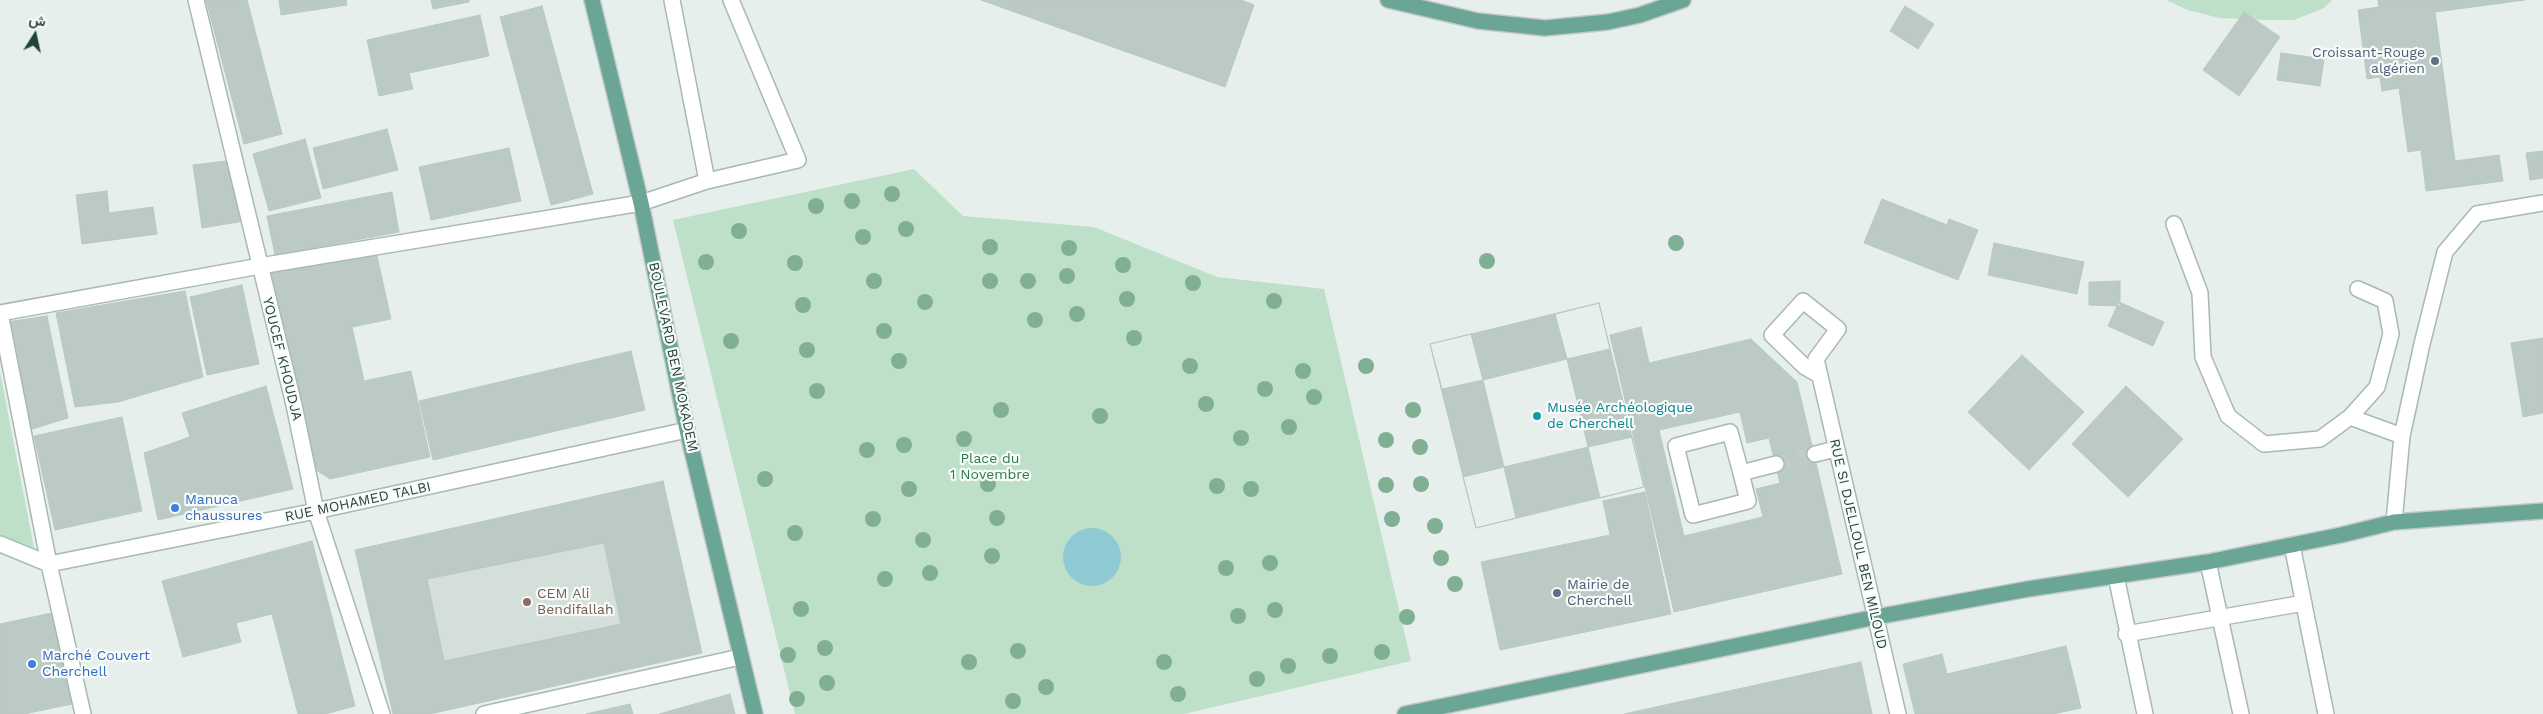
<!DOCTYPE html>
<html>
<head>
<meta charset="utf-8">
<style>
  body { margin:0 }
  #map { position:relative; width:2543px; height:714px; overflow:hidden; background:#e6efeb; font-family:"Work Sans",Vazirmatn,sans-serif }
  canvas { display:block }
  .north { position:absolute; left:10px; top:10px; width:50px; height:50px; -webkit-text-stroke:4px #f7fbf9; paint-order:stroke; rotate:10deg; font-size:14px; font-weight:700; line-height:20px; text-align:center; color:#24423a }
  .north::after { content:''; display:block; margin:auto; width:18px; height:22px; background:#24423a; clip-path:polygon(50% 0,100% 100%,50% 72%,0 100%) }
</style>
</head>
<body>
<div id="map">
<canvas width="2543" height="714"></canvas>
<div class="north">ش</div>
</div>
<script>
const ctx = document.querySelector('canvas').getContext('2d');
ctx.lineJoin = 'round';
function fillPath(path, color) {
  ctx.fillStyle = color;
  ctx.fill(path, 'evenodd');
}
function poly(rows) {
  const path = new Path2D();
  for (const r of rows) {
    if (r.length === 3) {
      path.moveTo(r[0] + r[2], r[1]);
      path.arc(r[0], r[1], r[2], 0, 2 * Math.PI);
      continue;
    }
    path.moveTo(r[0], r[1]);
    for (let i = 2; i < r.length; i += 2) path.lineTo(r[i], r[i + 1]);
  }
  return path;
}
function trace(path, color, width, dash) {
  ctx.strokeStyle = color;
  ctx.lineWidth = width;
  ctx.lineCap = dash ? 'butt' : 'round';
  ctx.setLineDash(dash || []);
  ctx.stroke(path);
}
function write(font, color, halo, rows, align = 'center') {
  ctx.font = font + ' "Work Sans",sans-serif';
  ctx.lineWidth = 4.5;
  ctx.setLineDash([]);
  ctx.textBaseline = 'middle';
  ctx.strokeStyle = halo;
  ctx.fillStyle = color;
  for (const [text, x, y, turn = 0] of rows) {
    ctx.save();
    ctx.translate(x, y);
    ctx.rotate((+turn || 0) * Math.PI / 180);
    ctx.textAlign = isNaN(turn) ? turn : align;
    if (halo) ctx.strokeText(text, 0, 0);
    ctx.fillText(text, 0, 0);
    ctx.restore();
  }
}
const built = poly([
  [657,487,695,650,414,714,359,554]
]);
const green = poly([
  [2166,0,2332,0,2324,8,2294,20,2265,20,2219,18,2188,10],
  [914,169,963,216,1094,227,1217,277,1324,289,1411,661,1184,714,795,714,673,220],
  [0,372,34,548,0,537]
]);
const water = poly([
  [1092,557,29]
]);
const building = poly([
  [206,0,247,0,282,134,244,144,206,0],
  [279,0,346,0,347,5,281,15,279,0],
  [431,0,469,0,469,2,433,9,431,0],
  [981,0,1241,0,1254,5,1225,87,981,0],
  [2378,0,2525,0,2435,12,2455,161,2499,155,2503,181,2426,191,2421,150,2408,152,2399,88,2382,91,2380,77,2367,79,2358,10,2379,7,2378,0],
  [542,6,593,194,551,205,500,17,542,6],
  [1905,6,1934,24,1918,49,1890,31,1905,6],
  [2244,12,2280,37,2239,96,2203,70,2244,12],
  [480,15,489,56,409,73,413,89,379,96,367,40,480,15],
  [2281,53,2324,59,2320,86,2277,80,2281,53],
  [387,129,398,170,323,189,313,148,387,129],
  [305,139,321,198,269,211,253,154,305,139],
  [509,148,521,201,431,220,419,167,509,148],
  [2543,151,2543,178,2530,180,2526,153,2543,151],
  [235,160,244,221,202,228,193,165,235,160],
  [107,191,109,213,153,207,157,234,82,244,76,195,107,191],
  [392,192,399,232,275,255,267,216,392,192],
  [1882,199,1947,225,1949,219,1978,230,1958,280,1864,243,1882,199],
  [1994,243,2084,262,2077,294,1988,275,1994,243],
  [375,247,391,319,352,327,364,381,411,371,430,457,330,479,316,470,271,270,375,247],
  [2120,281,2120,306,2089,305,2089,282,2120,281],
  [242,285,259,364,207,375,190,297,242,285],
  [185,291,203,377,118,402,75,407,56,313,185,291],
  [2119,302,2164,322,2153,346,2108,326,2119,302],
  [1599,303,1644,487,1476,528,1430,344,1599,303],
  [1567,359,1588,447,1504,467,1483,380,1567,359],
  [1599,303,1610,349,1567,359,1555,314,1599,303],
  [47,316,68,418,29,430,7,322,47,316],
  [1641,327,1649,363,1751,339,1797,382,1842,574,1674,612,1610,335,1641,327],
  [1740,412,1747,443,1769,438,1780,483,1756,489,1763,517,1684,536,1659,430,1740,412],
  [1471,334,1483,380,1442,389,1430,344,1471,334],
  [2543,338,2543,413,2523,417,2511,343,2543,338],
  [631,351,645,410,433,460,419,401,631,351],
  [2022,355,2084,412,2029,470,1968,412,2022,355],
  [266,386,293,489,158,520,144,453,190,437,182,413,266,386],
  [2126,386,2183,439,2128,497,2072,444,2126,386],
  [122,417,142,511,55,530,34,436,122,417],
  [1632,437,1644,487,1600,498,1588,447,1632,437],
  [1504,467,1516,518,1476,528,1463,477,1504,467],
  [663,481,702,653,430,714,393,714,355,550,663,481],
  [604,543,621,624,444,661,427,579,604,543],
  [1645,492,1671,614,1500,650,1481,562,1610,535,1603,501,1645,492],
  [312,541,355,706,325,714,298,714,272,614,236,623,241,642,183,657,162,581,312,541],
  [52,613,72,704,24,714,0,714,0,624,52,613],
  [2066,646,2081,708,2053,714,1915,714,1903,664,1942,654,1947,674,2066,646],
  [1861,662,1872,714,1624,714,1861,662],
  [730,694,735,714,659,714,730,694],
  [630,704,633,714,586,714,630,704]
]);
const minorTunnel = poly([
  [1776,464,1815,454]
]);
const minor = poly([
  [196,0,294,405,316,511,382,714],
  [672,0,707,181,798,160,731,0],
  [2174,224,2200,293,2203,357,2228,416,2264,444,2320,439,2350,417,2377,387,2391,334,2385,301,2358,289],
  [0,313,260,266,641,203,707,181],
  [0,313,49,564,83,714],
  [1819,375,1805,367,1772,335,1803,301,1838,329,1816,359,1898,714],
  [2350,417,2402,436],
  [1815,454,1836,449],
  [1741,473,1730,432,1676,446,1693,515,1748,501,1741,473,1776,464],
  [2394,522,2402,436,2422,344,2445,252,2477,214,2543,203],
  [0,544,49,564,316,511,687,430],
  [2292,545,2326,714],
  [2208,562,2241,714],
  [2116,576,2145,714],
  [2126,634,2304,603],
  [484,714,740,657]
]);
const major = poly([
  [592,0,641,203,687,430,755,714],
  [1388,0,1478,21,1545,28,1608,22,1640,15,1683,0],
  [1405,714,1876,617,2028,589,2208,562,2341,535,2394,522,2543,511]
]);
const trees = [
  [892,194],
  [852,201],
  [816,206],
  [906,229],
  [739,231],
  [863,237],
  [1676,243],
  [990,247],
  [1069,248],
  [1487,261],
  [706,262],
  [795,263],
  [1123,265],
  [1067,276],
  [874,281],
  [990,281],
  [1028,281],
  [1193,283],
  [1127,299],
  [1274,301],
  [925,302],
  [803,305],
  [1077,314],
  [1035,320],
  [884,331],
  [1134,338],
  [731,341],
  [807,350],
  [899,361],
  [1190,366],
  [1366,366],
  [1303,371],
  [1265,389],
  [817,391],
  [1314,397],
  [1206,404],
  [1001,410],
  [1413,410],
  [1100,416],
  [1289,427],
  [1241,438],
  [964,439],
  [1386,440],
  [904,445],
  [1420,447],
  [867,450],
  [765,479],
  [988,484],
  [1421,484],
  [1386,485],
  [1217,486],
  [909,489],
  [1251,489],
  [997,518],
  [873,519],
  [1392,519],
  [1435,526],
  [795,533],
  [923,540],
  [992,556],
  [1441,558],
  [1270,563],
  [1226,568],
  [930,573],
  [885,579],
  [1455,584],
  [801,609],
  [1275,610],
  [1238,616],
  [1407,617],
  [825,648],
  [1018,651],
  [1382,652],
  [788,655],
  [1330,656],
  [969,662],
  [1164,662],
  [1288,666],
  [1257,679],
  [827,683],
  [1046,687],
  [1178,694],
  [797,699],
  [1013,701]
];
const markers = [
  [2435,61,5,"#5c6f8a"],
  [1537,416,5,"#0f9aa8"],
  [175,508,5,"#3f7fe0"],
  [1557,593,5,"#5c6f8a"],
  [527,602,5,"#8d6e63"],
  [32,664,5,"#3f7fe0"]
];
const serviceNames = [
  ["Croissant-Rouge",2425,53],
  ["algérien",2425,69],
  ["Mairie de",1567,585,"left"],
  ["Cherchell",1567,601,"left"]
];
const streetNames = [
  ["BOULEVARD BEN MOKADEM",673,357,78],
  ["YOUCEF KHOUDJA",282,359,76],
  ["RUE MOHAMED TALBI",358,502,-12],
  ["RUE SI DJELLOUL BEN MILOUD",1858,544,77]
];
const cultureNames = [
  ["Musée Archéologique",1547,408],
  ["de Cherchell",1547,424]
];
const parkNames = [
  ["Place du",990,459],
  ["1 Novembre",990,475]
];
const shopNames = [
  ["Manuca",185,500],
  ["chaussures",185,516],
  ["Marché Couvert",42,656],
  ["Cherchell",42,672]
];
const educationNames = [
  ["CEM Ali",537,594],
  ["Bendifallah",537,610]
];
fillPath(built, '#d4dfda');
fillPath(green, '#bfe0c8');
fillPath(water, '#8ec9d4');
fillPath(building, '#bbcac4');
trace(building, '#b8c9c2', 1);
trace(minorTunnel, '#bfccc8', 15, [15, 8]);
trace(minor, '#a8b8b2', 18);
trace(major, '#c2cac8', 18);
trace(minor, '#fff', 15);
trace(major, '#6aa596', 15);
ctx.fillStyle = '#80af93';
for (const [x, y] of trees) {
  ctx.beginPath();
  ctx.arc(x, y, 8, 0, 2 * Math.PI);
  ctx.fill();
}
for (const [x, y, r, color] of markers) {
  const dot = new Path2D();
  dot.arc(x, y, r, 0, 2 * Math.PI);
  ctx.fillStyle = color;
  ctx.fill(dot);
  trace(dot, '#f7fbf9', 2);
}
write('14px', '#4e5e75', '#f7fbf9', serviceNames, 'right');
write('14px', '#24423a', '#f7fbf9', streetNames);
write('14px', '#0d838f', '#f7fbf9', cultureNames, 'left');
write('14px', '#2d7a4b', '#f7fbf9', parkNames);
write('14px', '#366cbe', '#f7fbf9', shopNames, 'left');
write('14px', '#785e54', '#f7fbf9', educationNames, 'left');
</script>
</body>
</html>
